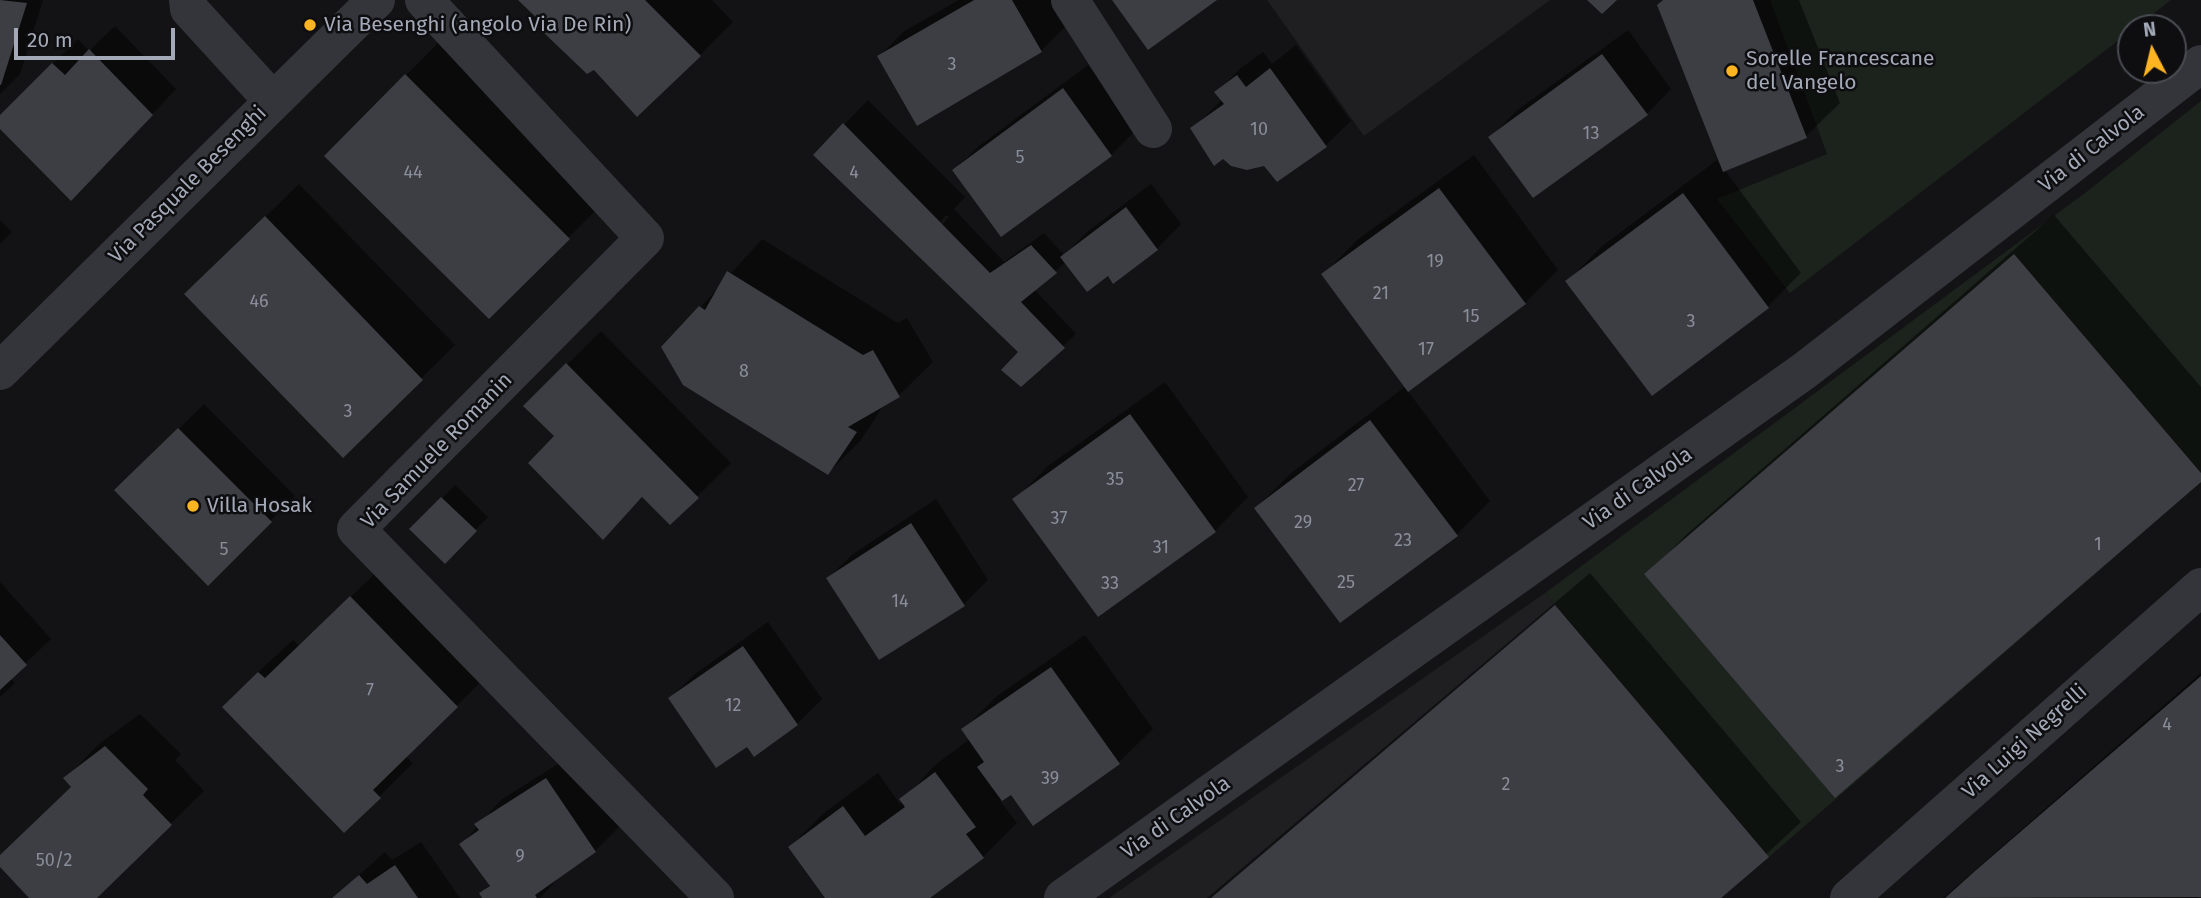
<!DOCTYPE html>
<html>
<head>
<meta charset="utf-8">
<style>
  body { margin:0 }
  #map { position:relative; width:2201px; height:898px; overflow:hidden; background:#131315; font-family:"Fira Sans",sans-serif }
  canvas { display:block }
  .north { position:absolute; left:2117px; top:14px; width:70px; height:70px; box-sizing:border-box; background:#0e0e10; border:2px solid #4a4c53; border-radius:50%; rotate:353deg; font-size:19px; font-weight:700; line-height:28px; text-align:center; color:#a3a9b7 }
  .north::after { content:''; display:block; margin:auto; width:24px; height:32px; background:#ffb521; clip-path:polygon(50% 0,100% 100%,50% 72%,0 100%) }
  .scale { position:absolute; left:14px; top:28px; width:161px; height:32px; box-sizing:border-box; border:4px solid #a3a9b7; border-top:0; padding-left:9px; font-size:21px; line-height:24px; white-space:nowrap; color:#a3a9b7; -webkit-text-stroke:5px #0e0e10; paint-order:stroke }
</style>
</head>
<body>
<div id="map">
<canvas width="2201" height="898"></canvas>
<div class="north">N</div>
<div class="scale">20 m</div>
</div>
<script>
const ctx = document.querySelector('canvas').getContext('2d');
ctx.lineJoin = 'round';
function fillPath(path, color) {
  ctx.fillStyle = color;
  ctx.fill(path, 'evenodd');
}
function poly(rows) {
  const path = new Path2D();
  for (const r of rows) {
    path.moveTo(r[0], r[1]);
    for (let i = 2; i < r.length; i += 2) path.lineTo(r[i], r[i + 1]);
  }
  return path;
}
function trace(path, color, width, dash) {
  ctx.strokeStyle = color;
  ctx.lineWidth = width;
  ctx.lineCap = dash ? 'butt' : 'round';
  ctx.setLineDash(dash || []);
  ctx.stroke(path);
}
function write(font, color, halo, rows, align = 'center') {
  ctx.font = font + ' "Fira Sans",sans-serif';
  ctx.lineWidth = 5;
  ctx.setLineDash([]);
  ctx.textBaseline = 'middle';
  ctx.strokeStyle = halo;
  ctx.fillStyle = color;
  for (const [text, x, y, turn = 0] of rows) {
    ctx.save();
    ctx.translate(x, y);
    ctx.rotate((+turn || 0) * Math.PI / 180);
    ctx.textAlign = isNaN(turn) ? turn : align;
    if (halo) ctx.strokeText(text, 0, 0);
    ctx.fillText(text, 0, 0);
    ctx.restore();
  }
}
const built = poly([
  [1267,0,1550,0,1364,136],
  [1545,593,1769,857,1721,898,1109,898]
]);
const green = poly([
  [1770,0,2171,0,1790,293,1717,199,1827,154],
  [2201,101,2201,482,1769,857,1545,593,2085,193]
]);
const shadow = poly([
  [0,0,43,0,20,74,0,94],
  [521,0,712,0,733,22,700,55,595,68],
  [959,0,1051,0,1066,26,1041,51,879,57,903,32],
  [1664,0,1799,0,1840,103,1806,136,1724,169,1801,273,1768,306,1568,281,1601,247,1717,160,1721,166],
  [115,26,176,89,96,174,0,127,0,117,78,39,89,51],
  [1628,30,1671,89,1647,114,1491,137,1515,112],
  [439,42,602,204,489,317,326,156],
  [1296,45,1351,121,1326,145,1277,180,1265,164,1192,129,1223,99,1217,92,1241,68,1263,52,1272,64],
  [1088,65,1136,130,1111,155,1002,234,954,170,979,146],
  [868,100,965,197,954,209,1004,262,1044,233,1064,255,1087,232,1151,184,1181,224,1157,249,1108,273,1066,262,1034,289,1076,334,1021,385,1020,351,844,125],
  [946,215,949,217,940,227,938,225],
  [1474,155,1558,270,1525,303,1407,390,1490,501,1456,535,1256,508,1290,474,1406,386,1324,274,1357,240],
  [299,184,455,345,343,455,220,261],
  [2054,215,2201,387,2201,479,1647,575,1686,535],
  [0,220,12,232,0,244],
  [762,239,898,323,907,318,933,362,899,395,885,403,861,440,828,473,700,308],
  [601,331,731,463,670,523,644,496,603,537,556,436,525,406],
  [1165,382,1248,497,1215,531,1015,500,1048,466],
  [204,404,295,496,208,583,117,490],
  [455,485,488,517,445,561,412,529],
  [936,499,988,580,964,604,828,578,853,554],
  [385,564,491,672,405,756,413,763,379,797,257,673,293,640,299,646],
  [1590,573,1801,822,1719,898,1207,898],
  [0,582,51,639,10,678,15,683,0,697],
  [768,622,822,699,797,724,748,744,670,698,695,674],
  [1085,635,1153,729,1119,762,1033,823,1011,793,1000,801,1017,823,983,857,927,898,827,898,790,847,824,813,878,773,900,804,935,765,970,739,963,730,997,696],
  [2201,673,2201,894,2197,898,1943,898],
  [140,714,181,754,175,760,204,791,94,898,32,898,0,864,0,857,73,786,66,778,99,744],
  [572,755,620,826,595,851,562,874,540,898,484,898,481,893,490,884,462,844,501,800],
  [421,842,460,898,333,898,385,852,392,860]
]);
const building = poly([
  [0,0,27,3,1,85,0,85],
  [518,0,645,0,701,56,637,117,594,70,587,74,543,32,547,28],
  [974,0,1012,0,1042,52,917,126,877,56],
  [1112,0,1217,0,1148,50],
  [1587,0,1617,0,1602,14],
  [1663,0,1753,0,1807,138,1723,172,1657,5],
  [89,49,153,115,71,201,0,129,0,115,52,63,65,75],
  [1602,54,1648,115,1533,198,1488,137],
  [1270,68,1327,147,1277,182,1264,166,1247,170,1231,166,1223,159,1214,166,1190,128,1224,104,1214,92,1237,75,1246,87],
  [405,74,570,239,489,319,324,156],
  [1063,88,1112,156,1001,237,952,170],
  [843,123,990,273,1031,245,1057,273,1021,302,1065,348,1021,387,1001,370,1018,352,813,155],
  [1439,188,1526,304,1408,392,1321,274],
  [1683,193,1769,308,1652,396,1565,281],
  [1126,207,1158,250,1113,284,1108,276,1087,292,1060,257],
  [265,216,423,380,343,458,184,294],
  [2014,254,2201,473,2201,482,1835,798,1644,574],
  [727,271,863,355,873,350,900,397,848,427,857,432,828,475,683,385,661,347,699,306,705,310],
  [566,363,699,498,670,525,642,497,603,540,528,463,554,436,523,406],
  [1130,414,1216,532,1098,617,1012,499],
  [1370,420,1458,536,1340,623,1254,508],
  [178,428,272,522,208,586,114,490],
  [441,497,477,531,445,564,409,529],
  [911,523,965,606,879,660,826,578],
  [350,596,458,707,373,790,381,798,344,833,222,707,258,672,265,678],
  [1555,605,1769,857,1721,898,1211,898],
  [0,635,27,665,0,690],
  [743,646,798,725,754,757,747,747,716,768,668,698],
  [1051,667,1120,764,1033,826,1011,795,1002,801,977,767,984,762,961,729],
  [2201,676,2201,897,1945,898,1975,871],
  [105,746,148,789,143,795,172,825,97,898,29,898,0,867,0,855,71,787,63,778],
  [935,772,976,827,966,834,984,858,930,898,825,898,788,847,843,806,865,836,905,807,899,799],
  [546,778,596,852,535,895,537,898,482,898,479,893,490,886,459,844,479,830,474,824],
  [395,865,418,898,332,898,359,875,367,884]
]);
const minor = poly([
  [188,0,189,9,273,101],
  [424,0,645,238,356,529,715,898],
  [1070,0,1153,129],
  [1063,898,1804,371,2201,64],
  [1849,898,2201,587]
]);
const tertiary = poly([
  [0,371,376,0]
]);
const markers = [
  [310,25,7,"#ffb521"],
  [1732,71,7,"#ffb521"],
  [193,506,7,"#ffb521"]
];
const numberNames = [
  ["3",952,65],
  ["10",1259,130],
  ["13",1591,134],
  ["5",1020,158],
  ["44",413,173],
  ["4",854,173],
  ["19",1435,262],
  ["21",1381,294],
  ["46",259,302],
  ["15",1471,317],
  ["3",1691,322],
  ["17",1426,350],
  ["8",744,372],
  ["3",348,412],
  ["35",1115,480],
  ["27",1356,486],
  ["37",1059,519],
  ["29",1303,523],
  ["23",1403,541],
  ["1",2098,545],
  ["31",1161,548],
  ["5",224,550],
  ["25",1346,583],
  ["33",1110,584],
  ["14",900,602],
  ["7",370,691],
  ["12",733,706],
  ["4",2167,725],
  ["3",1840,767],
  ["39",1050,779],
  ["2",1506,785],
  ["9",520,857],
  ["50/2",54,861]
];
const poiNames = [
  ["Via Besenghi (angolo Via De Rin)",324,25],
  ["Sorelle Francescane",1746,59],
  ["del Vangelo",1746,83],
  ["Villa Hosak",207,506]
];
const streetNames = [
  ["Via di Calvola",2092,149,-38],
  ["Via Pasquale Besenghi",188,185,-45],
  ["Via Samuele Romanin",437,451,-46],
  ["Via di Calvola",1638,489,-35],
  ["Via Luigi Negrelli",2025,742,-42],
  ["Via di Calvola",1176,818,-35]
];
fillPath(built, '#1f1f22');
fillPath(green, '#1b231c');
fillPath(shadow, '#0007');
fillPath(building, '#3c3e43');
trace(minor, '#34353a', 38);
trace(tertiary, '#34353a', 38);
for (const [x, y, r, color] of markers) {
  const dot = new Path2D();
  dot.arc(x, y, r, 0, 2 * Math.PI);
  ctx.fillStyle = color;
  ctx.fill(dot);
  trace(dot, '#0e0e10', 2.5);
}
write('18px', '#898e9a', null, numberNames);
write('21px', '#a3a9b7', '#0e0e10', poiNames, 'left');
write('21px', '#a3a9b7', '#0e0e10', streetNames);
</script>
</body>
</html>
